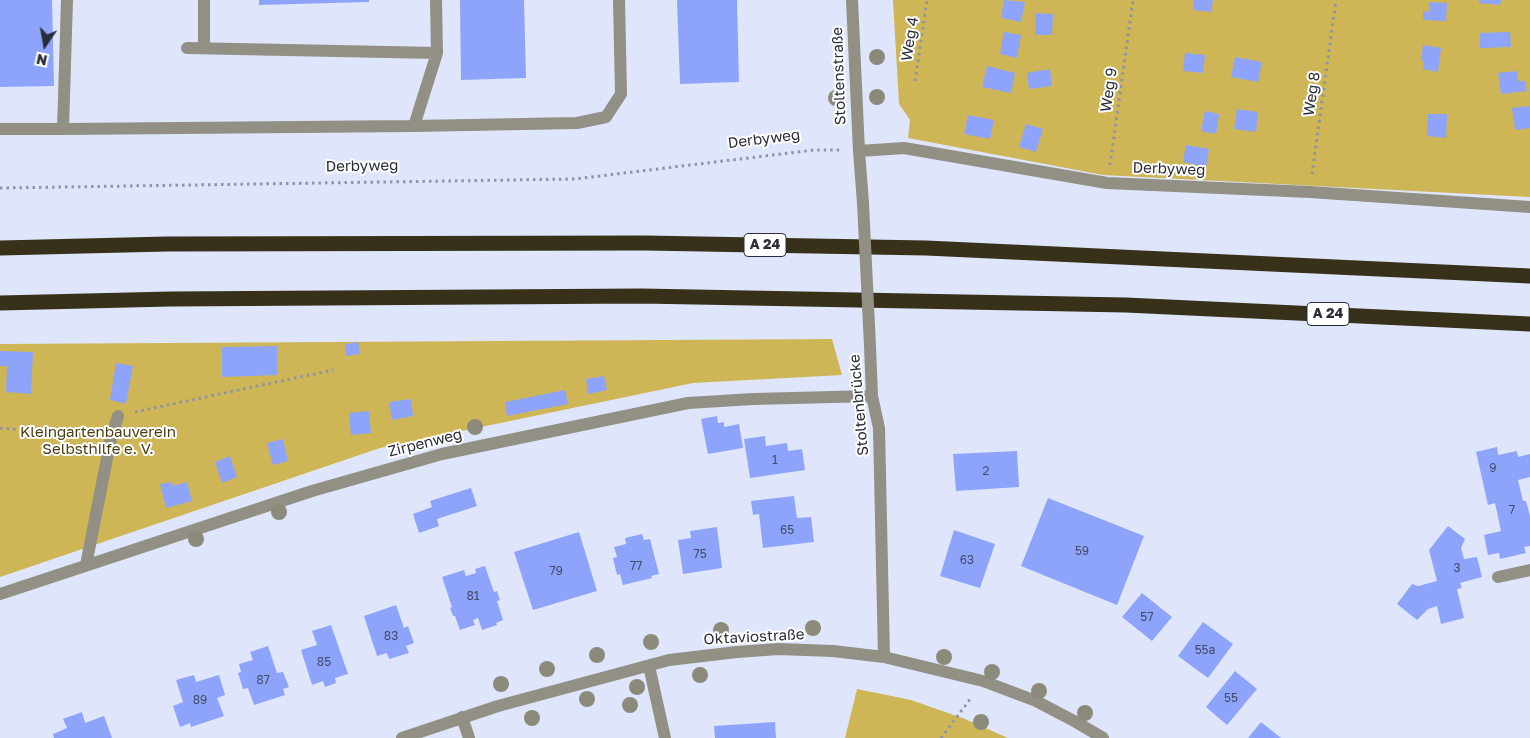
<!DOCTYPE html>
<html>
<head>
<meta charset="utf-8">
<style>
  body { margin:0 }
  #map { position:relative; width:1530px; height:738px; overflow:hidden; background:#dfe6fc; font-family:"Golos Text",sans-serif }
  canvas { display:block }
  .north { position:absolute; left:20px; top:20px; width:50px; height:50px; -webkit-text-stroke:4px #fff; paint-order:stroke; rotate:192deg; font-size:14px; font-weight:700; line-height:20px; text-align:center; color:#2a2d37 }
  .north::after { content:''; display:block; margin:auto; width:18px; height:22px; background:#2a2d37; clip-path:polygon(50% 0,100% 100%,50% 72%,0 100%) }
</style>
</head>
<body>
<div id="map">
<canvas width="1530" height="738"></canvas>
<div class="north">N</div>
</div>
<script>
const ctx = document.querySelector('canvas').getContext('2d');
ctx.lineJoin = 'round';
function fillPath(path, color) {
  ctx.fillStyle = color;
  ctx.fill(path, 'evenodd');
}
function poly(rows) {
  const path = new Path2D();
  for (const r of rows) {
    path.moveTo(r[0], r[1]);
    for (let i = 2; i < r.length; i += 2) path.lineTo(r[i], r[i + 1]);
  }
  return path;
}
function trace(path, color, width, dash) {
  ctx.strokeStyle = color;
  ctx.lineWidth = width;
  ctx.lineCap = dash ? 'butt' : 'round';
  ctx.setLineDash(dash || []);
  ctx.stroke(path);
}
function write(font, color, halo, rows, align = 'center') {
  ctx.font = font + ' "Golos Text",sans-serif';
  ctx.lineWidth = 4;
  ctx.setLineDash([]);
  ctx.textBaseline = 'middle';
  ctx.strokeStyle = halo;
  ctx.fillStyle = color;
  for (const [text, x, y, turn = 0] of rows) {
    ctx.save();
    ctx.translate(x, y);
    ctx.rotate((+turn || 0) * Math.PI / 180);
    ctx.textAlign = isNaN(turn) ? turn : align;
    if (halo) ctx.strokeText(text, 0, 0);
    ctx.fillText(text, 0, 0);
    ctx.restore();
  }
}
const green = poly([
  [893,0,1530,0,1530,197,1103,175,908,138,910,120,899,104],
  [832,339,842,375,693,383,380,448,0,577,0,344],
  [857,689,911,700,965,719,1008,738,845,738]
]);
const building = poly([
  [0,0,52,0,54,86,0,87],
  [259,0,369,0,369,2,259,5],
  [460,0,524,0,526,78,461,80],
  [677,0,737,0,739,82,680,84],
  [1004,0,1025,2,1021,22,1001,18],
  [1194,0,1213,0,1211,12,1193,10],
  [1479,0,1501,0,1500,5,1479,3],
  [1429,2,1447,3,1446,21,1423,20,1423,11,1429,12],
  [1036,13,1053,14,1052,35,1035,35],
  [1004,32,1021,35,1017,58,1000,54],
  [1510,32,1511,47,1480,48,1480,33],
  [1423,45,1441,48,1438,72,1423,69,1424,61,1421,61],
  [1185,53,1205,55,1203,73,1183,71],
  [1235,57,1262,62,1258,82,1231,77],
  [987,66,1015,73,1011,93,982,87],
  [1050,69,1052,86,1029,89,1027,73],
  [1517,71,1518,81,1525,81,1527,91,1501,94,1498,73],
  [1530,106,1530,128,1515,130,1512,108],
  [1237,109,1258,112,1256,132,1234,129],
  [1205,111,1219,114,1216,134,1201,131],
  [1428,114,1447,114,1446,138,1427,136],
  [968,115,994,120,990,139,964,134],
  [1026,124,1043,129,1036,152,1019,147],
  [1186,145,1209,149,1206,167,1183,162],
  [358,342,360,354,346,356,345,344],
  [277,346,277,375,222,377,222,347],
  [0,351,33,352,31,394,6,392,7,366,0,366],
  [116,363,133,366,126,404,110,400],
  [604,376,607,390,588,394,586,379],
  [565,390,568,404,507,416,505,402],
  [411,399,413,416,392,420,389,402],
  [369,411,371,433,351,435,349,413],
  [717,416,718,423,724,422,724,427,739,424,743,448,708,454,701,419],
  [765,436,766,446,787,443,788,451,802,449,805,470,750,478,744,439],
  [283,439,288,461,273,465,267,443],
  [1497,447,1498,455,1517,451,1518,457,1530,454,1530,477,1518,480,1523,501,1526,501,1530,516,1530,546,1524,547,1526,553,1500,559,1499,553,1488,555,1484,535,1501,531,1495,503,1488,505,1476,452],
  [1017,451,1019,487,956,491,953,454],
  [230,456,237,477,222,483,215,462],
  [172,482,173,486,187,482,192,501,166,508,160,484],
  [471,488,477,506,437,519,439,526,419,533,413,514,432,507,430,501],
  [794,496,797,518,811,517,814,542,763,548,759,514,753,515,751,501],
  [1048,498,1144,536,1117,605,1021,566],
  [1448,526,1465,539,1461,548,1464,559,1477,557,1482,577,1460,583,1462,588,1457,589,1464,618,1441,624,1437,606,1428,609,1417,620,1397,604,1412,584,1418,586,1437,581,1429,550],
  [717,527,722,568,683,574,678,540,691,538,690,531],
  [954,530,995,544,980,588,940,576],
  [579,532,597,591,533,610,514,552],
  [642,534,644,540,650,539,659,574,651,576,652,578,623,585,620,574,617,575,613,558,617,557,614,547,626,544,625,538],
  [485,566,494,592,497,591,500,600,497,601,503,620,496,623,497,625,482,630,478,618,473,620,475,625,460,630,455,616,453,616,450,608,452,607,442,577,464,570,466,576,476,573,475,569],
  [1142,593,1172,617,1152,641,1122,617],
  [396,605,404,628,408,626,414,643,406,646,409,653,389,659,387,653,377,656,364,616],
  [1203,622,1233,644,1208,678,1178,656],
  [331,625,348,674,335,678,336,683,325,687,323,681,312,685,301,650,317,645,312,631],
  [268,646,277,673,283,672,289,687,283,689,285,695,254,705,248,688,243,689,238,673,241,672,239,664,253,660,250,652],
  [1235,671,1257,689,1227,725,1206,707],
  [194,675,196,682,219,675,225,695,217,698,224,716,191,727,190,723,180,727,173,706,183,702,176,680],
  [82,712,85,723,104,716,112,738,54,738,53,734,67,728,63,719],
  [775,722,776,738,715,738,714,726],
  [1261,722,1281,738,1248,738]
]);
const path = poly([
  [915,81,927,0],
  [1110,165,1133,0],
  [1312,174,1336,0],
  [0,188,575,179,814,150,840,150],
  [135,412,333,370],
  [0,428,93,436],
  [941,738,971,698]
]);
const minor = poly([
  [436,0,437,53,414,126,577,123,606,117,621,94,619,0],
  [852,0,859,151,863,203],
  [187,48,437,53],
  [204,48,204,0],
  [0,129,63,129,67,0],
  [63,129,414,126],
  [859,151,904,148,1107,183,1310,192,1530,207],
  [870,346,872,396,879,428,884,657],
  [86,565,111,438,118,416],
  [1498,577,1530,570],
  [0,594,312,491,442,454,688,403,753,399,872,396],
  [649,666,665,738],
  [462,717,469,738],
  [402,738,498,706,669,660,737,652,778,649,833,651,884,657,983,681,1036,701,1076,722,1103,738]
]);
const highway = poly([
  [0,248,167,244,645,243,926,248,1530,276],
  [0,303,171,299,641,296,1126,305,1530,324]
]);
const minorBridge = poly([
  [863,203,870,346]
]);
const trees = [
  [877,57],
  [877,97],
  [836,98],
  [475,427],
  [279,512],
  [196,539],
  [813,628],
  [721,630],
  [651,642],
  [597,655],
  [944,657],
  [547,669],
  [992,672],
  [700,675],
  [501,684],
  [637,687],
  [1039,691],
  [587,699],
  [630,705],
  [1085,713],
  [532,718],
  [981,722]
];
const numberNames = [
  ["1",775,460],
  ["9",1493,468],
  ["2",986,471],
  ["7",1512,510],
  ["65",787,530],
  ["59",1082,551],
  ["75",700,554],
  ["63",967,560],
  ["77",636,566],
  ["3",1457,568],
  ["79",556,571],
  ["81",473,596],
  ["57",1147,617],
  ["83",391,636],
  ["55a",1205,650],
  ["85",324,662],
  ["87",263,680],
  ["55",1231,698],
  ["89",200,700]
];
const shields = [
  [765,245,42],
  [1328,314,42]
];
const shieldNames = [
  ["A 24",765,245],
  ["A 24",1328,314]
];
const streetNames = [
  ["Weg 4",910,39,-81],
  ["Stoltenstraße",839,76,-92],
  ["Weg 9",1109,90,-82],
  ["Weg 8",1312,94,-82],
  ["Derbyweg",764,139,-7],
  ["Derbyweg",362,166,-1],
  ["Derbyweg",1169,169,2],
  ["Stoltenbrücke",859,405,-95],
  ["Zirpenweg",425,443,-14],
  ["Oktaviostraße",754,637,-3]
];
const parkNames = [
  ["Kleingartenbauverein",98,432],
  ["Selbsthilfe e. V.",98,449]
];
fillPath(green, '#ceb555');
fillPath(building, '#8ea4fb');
trace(path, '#8e94a4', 3, [2.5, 4]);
trace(minor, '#928f84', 12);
trace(highway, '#37311a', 15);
trace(minorBridge, '#928f84', 12);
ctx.fillStyle = '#8c8a7b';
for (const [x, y] of trees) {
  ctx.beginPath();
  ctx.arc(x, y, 8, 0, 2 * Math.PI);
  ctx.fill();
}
write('12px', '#434b68', null, numberNames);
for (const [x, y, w] of shields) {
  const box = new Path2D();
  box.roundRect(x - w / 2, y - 11.5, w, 23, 4);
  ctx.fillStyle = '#fff';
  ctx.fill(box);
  trace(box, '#2a2d37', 1);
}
write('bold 14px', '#2a2d37', null, shieldNames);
write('15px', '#2a2d37', '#fff', streetNames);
write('15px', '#493e11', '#fff', parkNames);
</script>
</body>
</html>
